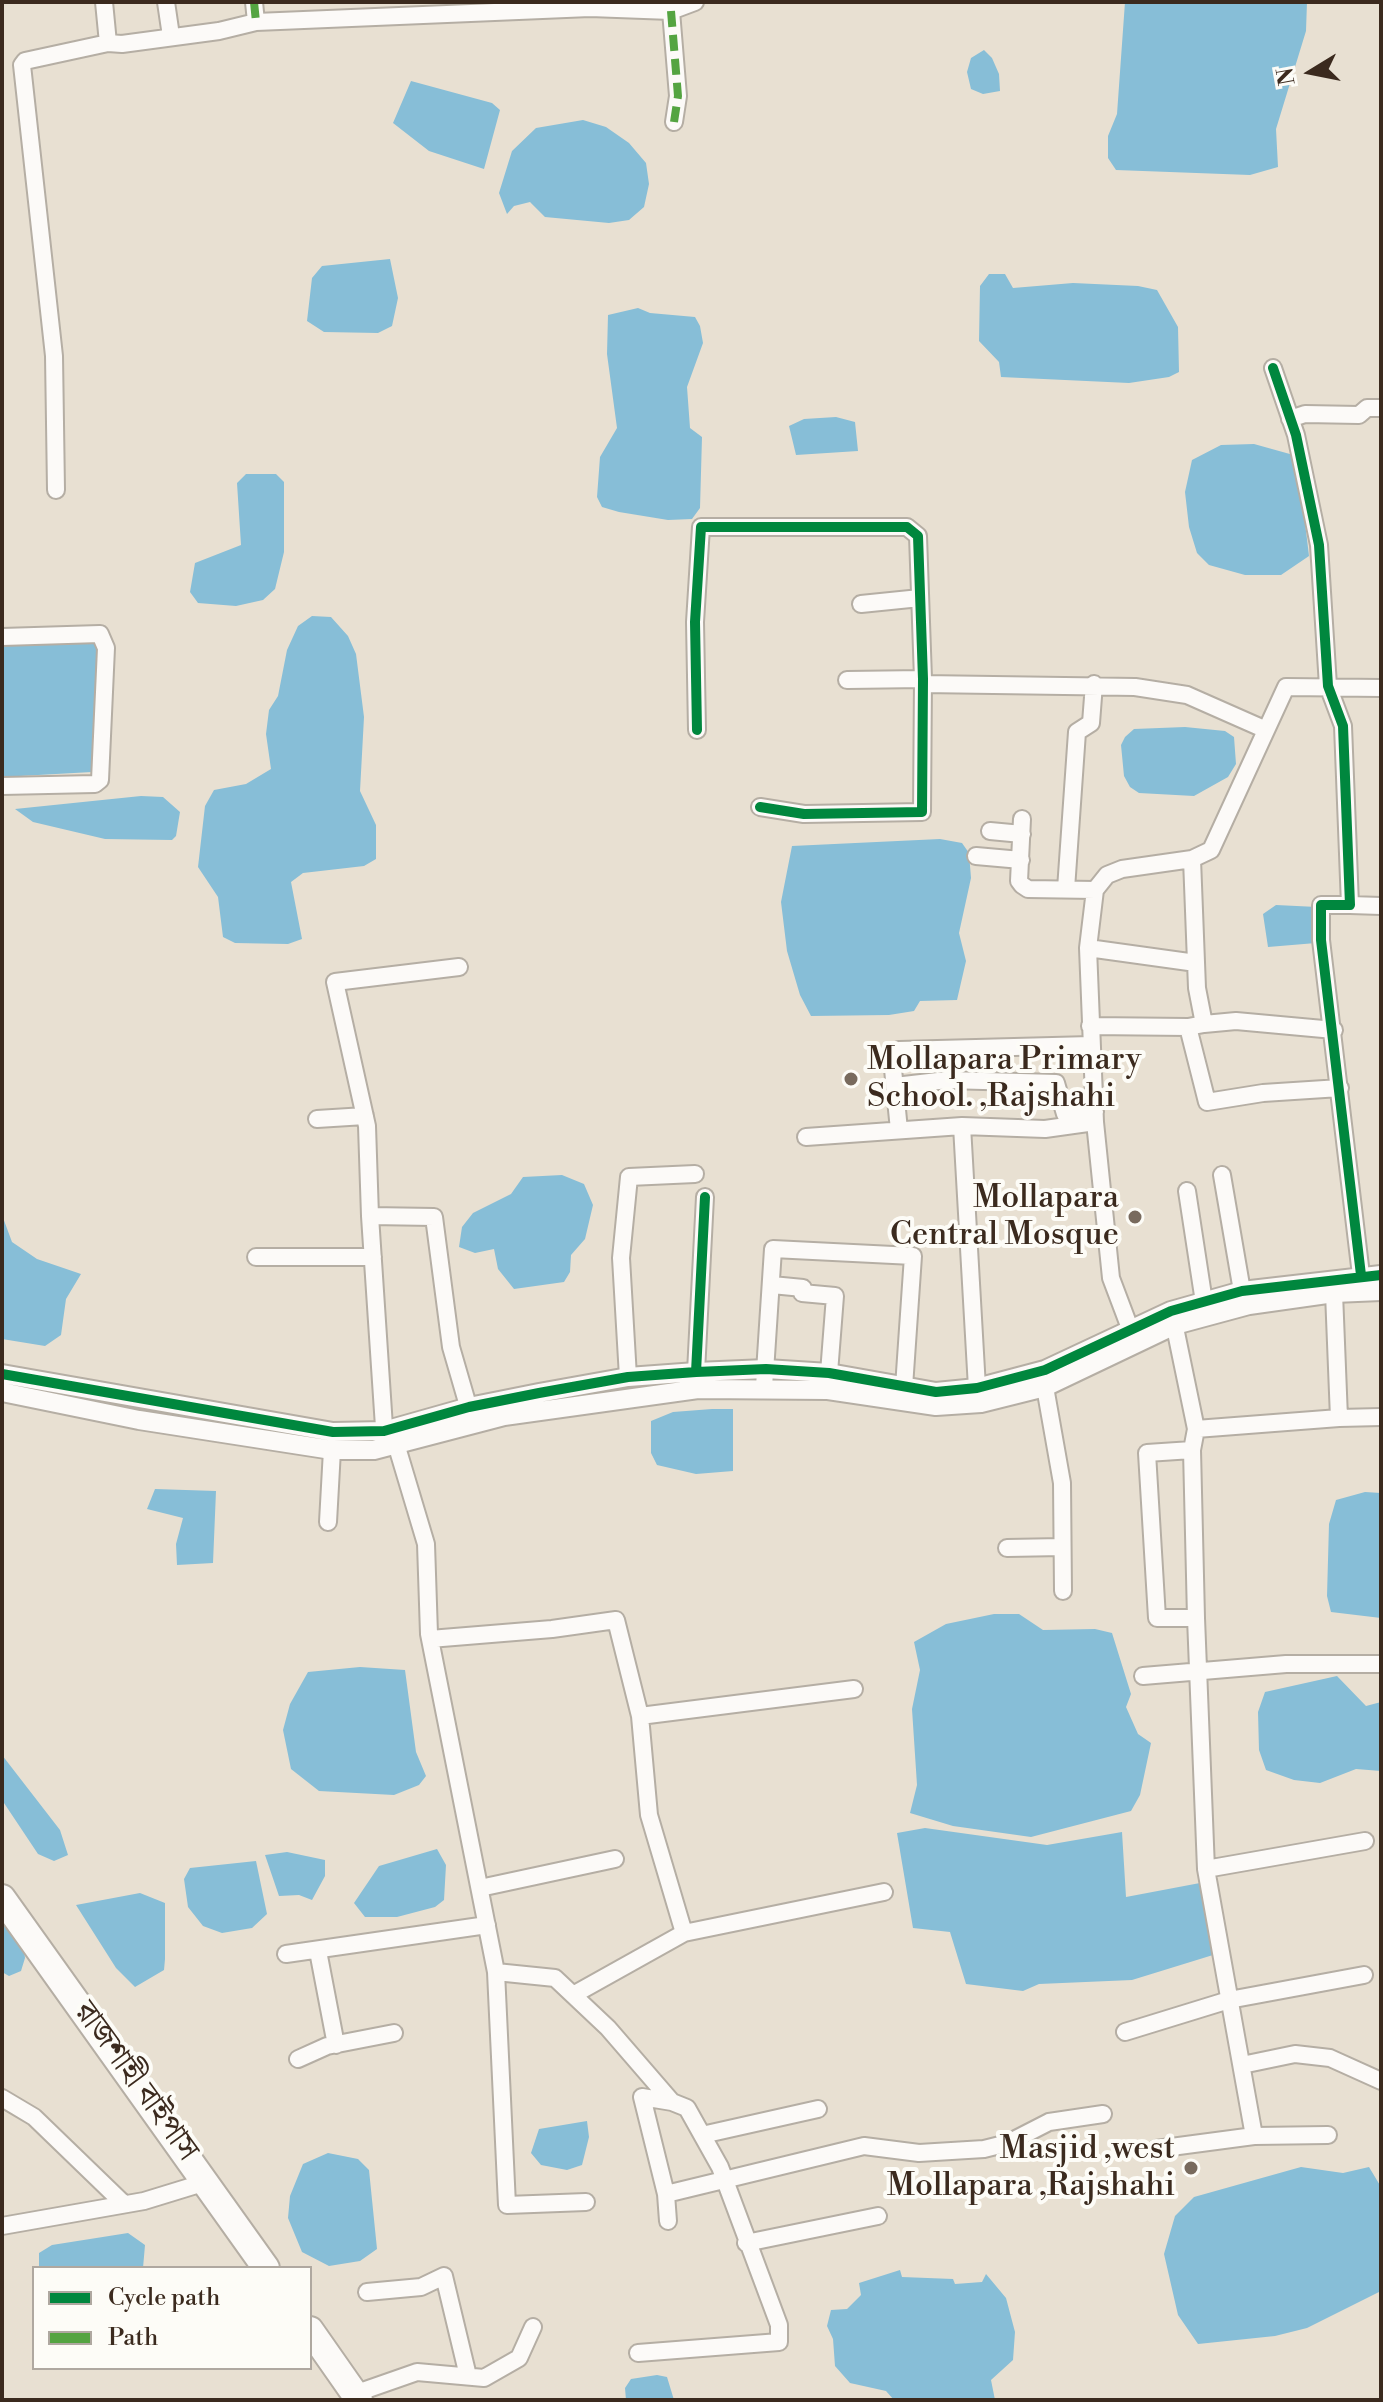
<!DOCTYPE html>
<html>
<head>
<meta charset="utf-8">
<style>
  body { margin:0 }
  #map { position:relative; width:1383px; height:2402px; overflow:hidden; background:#e8e0d2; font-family:"Libre Bodoni",serif }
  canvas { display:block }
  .frame { position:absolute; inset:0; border:4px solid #3b2a1e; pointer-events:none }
  .legend { position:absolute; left:32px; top:2266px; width:280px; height:104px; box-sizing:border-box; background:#fdfcf7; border:2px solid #afa8a0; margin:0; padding:10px 14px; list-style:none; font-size:24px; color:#3b2a1e }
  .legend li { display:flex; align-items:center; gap:16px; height:40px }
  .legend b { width:40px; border:2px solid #afa8a0 }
  .north { position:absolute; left:1271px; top:32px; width:80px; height:80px; -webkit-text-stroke:6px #fdfcf7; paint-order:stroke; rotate:260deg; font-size:22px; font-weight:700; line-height:32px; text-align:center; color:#3b2a1e }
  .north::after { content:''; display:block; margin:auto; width:28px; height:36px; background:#3b2a1e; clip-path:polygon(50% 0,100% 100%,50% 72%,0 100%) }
</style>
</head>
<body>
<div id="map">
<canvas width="1383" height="2402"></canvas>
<div class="frame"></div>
<ul class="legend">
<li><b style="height:10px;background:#00873e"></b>Cycle path</li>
<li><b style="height:10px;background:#54a441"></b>Path</li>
</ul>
<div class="north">N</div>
</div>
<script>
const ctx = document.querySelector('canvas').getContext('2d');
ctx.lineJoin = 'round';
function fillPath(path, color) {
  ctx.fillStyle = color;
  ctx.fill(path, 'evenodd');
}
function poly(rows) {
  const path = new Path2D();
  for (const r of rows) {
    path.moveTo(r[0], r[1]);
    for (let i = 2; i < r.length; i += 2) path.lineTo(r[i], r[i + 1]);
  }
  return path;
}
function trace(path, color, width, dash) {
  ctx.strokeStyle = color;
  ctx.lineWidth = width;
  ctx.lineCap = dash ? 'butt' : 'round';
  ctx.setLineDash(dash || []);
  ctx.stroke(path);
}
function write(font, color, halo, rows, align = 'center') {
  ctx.font = font + ' "Libre Bodoni","Noto Serif Bengali",serif';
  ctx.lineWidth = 8;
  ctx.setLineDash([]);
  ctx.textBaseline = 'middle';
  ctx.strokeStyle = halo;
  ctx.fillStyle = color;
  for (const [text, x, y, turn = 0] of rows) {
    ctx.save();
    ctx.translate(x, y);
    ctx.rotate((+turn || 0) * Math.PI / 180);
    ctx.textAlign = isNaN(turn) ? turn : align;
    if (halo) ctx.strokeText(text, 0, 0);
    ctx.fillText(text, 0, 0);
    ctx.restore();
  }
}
const water = poly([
  [1125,2,1307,2,1306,31,1276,129,1278,167,1250,175,1116,170,1108,158,1108,136,1117,114],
  [984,50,992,58,999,74,1000,91,983,94,971,89,967,72,971,58],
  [411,81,492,103,500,110,484,169,429,151,393,123],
  [583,120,606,127,629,143,646,163,649,184,644,207,629,220,609,223,545,217,530,202,514,206,507,214,499,193,512,151,536,128],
  [390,259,398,298,392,326,378,333,324,332,307,321,312,278,322,266],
  [989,274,1005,274,1013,288,1073,283,1138,286,1157,290,1178,327,1179,372,1169,377,1129,383,1001,377,999,362,979,341,980,286],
  [638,308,650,313,695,317,700,326,703,343,687,387,690,428,702,437,700,508,692,519,668,520,619,512,602,507,597,497,600,457,617,428,607,354,608,315],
  [836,417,855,422,858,451,796,455,789,426,804,419],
  [1254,444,1297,456,1309,556,1281,575,1245,575,1209,565,1197,553,1189,527,1185,492,1192,460,1221,445],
  [246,474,276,474,284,482,284,552,275,589,263,600,236,606,198,603,190,592,195,563,241,545,237,483],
  [312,616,331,617,348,636,356,654,364,717,360,791,376,825,376,859,364,866,303,873,291,882,302,939,288,944,235,943,223,937,218,897,198,867,205,806,214,790,246,784,271,769,266,734,269,710,278,696,287,650,298,626],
  [45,642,97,644,104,661,103,702,92,772,2,777,2,646],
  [1185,727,1225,731,1234,737,1236,764,1228,777,1194,796,1139,793,1130,787,1124,776,1121,745,1125,737,1134,729],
  [141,796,163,797,180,812,176,836,172,840,105,839,33,822,15,809],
  [940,839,962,843,969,853,971,878,959,933,966,961,957,1000,920,1001,914,1011,889,1015,811,1016,800,995,787,951,781,902,792,846],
  [1276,905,1317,907,1316,943,1268,947,1263,914],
  [562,1175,584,1184,593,1205,585,1239,571,1255,570,1272,564,1282,514,1289,498,1269,494,1249,475,1253,459,1247,462,1227,473,1213,511,1194,523,1177],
  [2,1215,12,1242,37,1259,81,1274,66,1299,61,1335,45,1346,2,1339],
  [712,1409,733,1409,733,1471,696,1474,657,1465,651,1453,651,1421,673,1412],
  [155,1489,216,1491,213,1563,177,1565,176,1544,183,1518,147,1509],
  [1365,1492,1381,1493,1381,1618,1331,1612,1327,1596,1329,1524,1336,1500],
  [994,1614,1019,1614,1043,1630,1095,1629,1112,1633,1131,1694,1126,1707,1138,1734,1151,1743,1140,1795,1131,1811,1031,1837,953,1826,910,1813,917,1785,912,1709,920,1670,914,1642,946,1624],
  [360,1667,405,1670,416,1752,426,1776,419,1785,394,1795,319,1791,291,1769,283,1730,290,1704,308,1672],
  [1337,1676,1366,1706,1381,1702,1381,1771,1356,1769,1320,1783,1294,1780,1266,1770,1259,1750,1258,1712,1265,1692],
  [2,1755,60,1830,68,1855,54,1861,38,1854,2,1800],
  [925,1828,1047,1845,1122,1832,1126,1897,1200,1883,1213,1955,1132,1980,1039,1984,1023,1991,966,1984,950,1932,913,1928,897,1833],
  [437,1849,446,1865,444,1900,435,1907,397,1917,365,1917,354,1903,379,1866],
  [287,1852,325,1860,325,1876,312,1900,299,1895,279,1896,265,1855],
  [256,1861,267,1914,252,1928,222,1933,203,1926,188,1907,184,1879,190,1868],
  [140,1893,165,1903,165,1959,164,1970,135,1987,116,1968,76,1905],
  [2,1913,22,1935,25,1958,21,1971,9,1976,2,1972],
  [587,2121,589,2137,582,2165,567,2170,541,2165,531,2153,539,2129],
  [328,2153,358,2159,369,2170,377,2249,360,2261,329,2266,302,2252,288,2218,290,2196,303,2164],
  [1301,2167,1343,2173,1369,2167,1381,2187,1381,2291,1307,2328,1275,2336,1198,2344,1178,2315,1164,2254,1175,2216,1194,2197],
  [128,2233,145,2245,143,2268,39,2268,39,2253,52,2245],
  [900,2270,902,2277,953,2279,955,2284,982,2282,986,2274,1006,2298,1015,2332,1013,2360,991,2380,995,2400,894,2400,886,2391,850,2383,835,2366,833,2339,827,2326,831,2310,847,2309,861,2295,859,2283],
  [657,2375,667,2377,674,2400,626,2400,625,2388,631,2379]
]);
const minor = poly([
  [104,2,108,43,122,44,219,31,256,22,590,8,671,11,695,2],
  [166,2,171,36],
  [254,2,256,22],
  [671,11,678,96,674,122],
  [1273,368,1296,435,1319,545,1328,686,1343,726,1350,905,1321,905,1321,940,1361,1275],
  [1290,419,1305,414,1359,415,1367,408,1381,408],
  [56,490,54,356,22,65,25,61,108,43],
  [861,604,920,598],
  [2,637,100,634,106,648,100,780,95,784,2,786],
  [847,680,923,679],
  [923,684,1135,687,1187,695,1264,729],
  [697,730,695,622,701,527,907,527,918,536,923,679,922,812,804,814,760,807],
  [1022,819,1019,881,1022,885,1028,889,1095,890],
  [990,831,1022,834],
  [976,856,1021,860],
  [1192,859,1197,988,1204,1024,1188,1027,1207,1102,1263,1093,1340,1088],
  [1066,889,1077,732,1091,723,1094,684],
  [1350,905,1381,906],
  [1088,948,1196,963],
  [459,967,335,982,367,1126,370,1216,434,1217,451,1347,471,1416],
  [1204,1024,1236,1021,1334,1030],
  [1090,1026,1188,1027],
  [895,1086,947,1080,1056,1083,1065,1114,1095,1112],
  [317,1119,365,1116],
  [899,1130,892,1059,899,1050,1091,1045],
  [806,1137,962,1126],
  [1222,1175,1242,1291],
  [1187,1191,1204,1302],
  [370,1216,385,1442],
  [256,1257,373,1257],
  [772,1285,803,1288,802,1293,835,1296,829,1373],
  [1172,1313,1196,1429,1192,1450,1196,1618,1206,1869,1254,2136],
  [1134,1339,1111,1278,1095,1122,1088,948,1095,890,1107,875,1122,869,1192,859,1211,850,1286,687,1381,688],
  [696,1372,705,1197],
  [628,1377,621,1258,629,1177,695,1174],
  [764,1387,773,1249,913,1256,904,1387],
  [1045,1387,1062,1483,1063,1591],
  [977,1388,962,1126,1045,1129,1095,1122],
  [1339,1418,1381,1417],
  [1196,1429,1339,1418,1334,1293],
  [397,1447,426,1544,429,1634,496,1972,507,2205,586,2202],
  [1192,1450,1147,1453,1157,1618,1196,1618],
  [328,1522,332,1450],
  [1007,1548,1062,1547],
  [430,1639,552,1629,616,1620,640,1716],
  [1143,1676,1286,1664,1381,1664],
  [854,1689,640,1716,649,1815,684,1933,884,1892],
  [1206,1869,1365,1841],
  [480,1888,615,1859],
  [318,1951,336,2045],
  [286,1954,487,1925],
  [496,1972,555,1978,608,2028,672,2102,687,2108,720,2167,779,2325,779,2342,638,2353],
  [573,1995,684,1933],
  [1125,2032,1229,2000,1364,1975],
  [298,2059,327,2046,394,2033],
  [1242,2065,1295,2054,1330,2058,1381,2081],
  [2,2098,34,2117,124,2204],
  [672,2102,642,2097,666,2194,864,2146,919,2153,984,2149,1008,2143,1049,2122,1103,2114],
  [702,2135,818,2109],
  [1156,2149,1254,2136,1328,2135],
  [666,2194,668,2221],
  [2,2226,144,2201,206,2182],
  [746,2243,878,2216],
  [367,2292,421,2287,444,2276,468,2376],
  [354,2394,417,2372,484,2378,519,2358,533,2327]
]);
const tertiary = poly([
  [2,1374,333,1432,384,1431,469,1407,539,1393,628,1377,696,1372,766,1369,829,1373,936,1392,977,1388,1045,1370,1171,1311,1242,1291,1381,1275],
  [2,1392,139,1420,332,1450,374,1450,504,1416,698,1389,828,1390,936,1406,981,1403,1045,1387,1175,1325,1249,1305,1334,1293,1381,1291]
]);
const trunk = poly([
  [2,1898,266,2268],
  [310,2330,359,2400]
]);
const quiet = poly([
  [254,2,256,22],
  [671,11,678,96,674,122]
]);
const cycleway = poly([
  [1273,368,1296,435,1319,545,1328,686,1343,726,1350,905,1321,905,1321,940,1361,1275],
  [697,730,695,622,701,527,907,527,918,536,923,679,922,812,804,814,760,807],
  [696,1372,705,1197],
  [2,1374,333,1432,384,1431,469,1407,539,1393,628,1377,696,1372,766,1369,829,1373,936,1392,977,1388,1045,1370,1171,1311,1242,1291,1381,1275]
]);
const markers = [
  [851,1079,8,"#786a5d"],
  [1135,1217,8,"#786a5d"],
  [1191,2168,8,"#786a5d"]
];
const poiNames = [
  ["Mollapara Primary",867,1061,"left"],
  ["School. ,Rajshahi",867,1098,"left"],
  ["Mollapara",1119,1199],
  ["Central Mosque",1119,1236],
  ["Masjid ,west",1175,2150],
  ["Mollapara ,Rajshahi",1175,2187]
];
const streetNames = [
  ["রাজশাহী বাইপাস",135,2082,54]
];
fillPath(water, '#87bed7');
trace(minor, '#b5aea4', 20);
trace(tertiary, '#b5aea4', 22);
trace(trunk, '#b5aea4', 30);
trace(minor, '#fcfaf8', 16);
trace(tertiary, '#fcfaf8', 18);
trace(trunk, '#fcfaf8', 26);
trace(quiet, '#54a441', 8, [16, 8]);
trace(cycleway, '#00873e', 10);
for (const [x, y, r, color] of markers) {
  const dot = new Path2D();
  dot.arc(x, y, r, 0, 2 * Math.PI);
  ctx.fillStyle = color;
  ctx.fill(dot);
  trace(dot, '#fdfcf7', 3);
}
write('32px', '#3b2a1e', '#fdfcf7', poiNames, 'right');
write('32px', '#3b2a1e', '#fdfcf7', streetNames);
</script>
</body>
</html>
